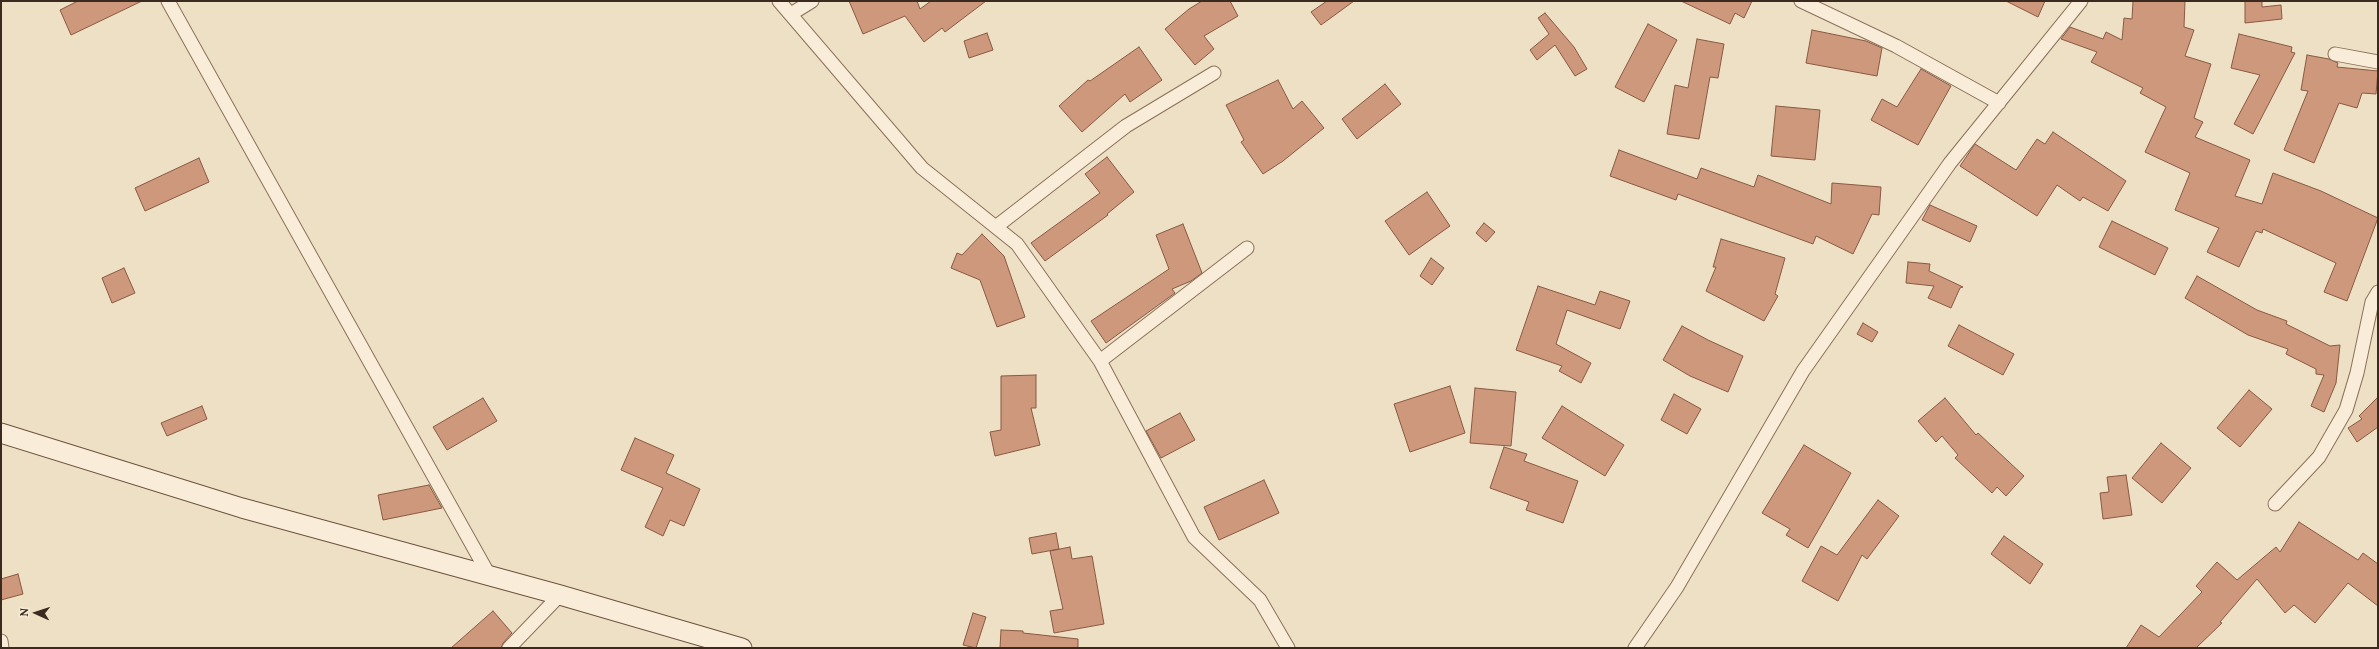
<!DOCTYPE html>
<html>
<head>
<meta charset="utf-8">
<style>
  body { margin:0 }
  #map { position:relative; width:2379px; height:649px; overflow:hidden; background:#eee0c5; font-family:Lora,serif }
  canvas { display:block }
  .frame { position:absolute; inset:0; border:2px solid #3a2a1f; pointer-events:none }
  .north { position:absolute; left:16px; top:593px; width:40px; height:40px; -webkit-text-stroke:3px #f6ead5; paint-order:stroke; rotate:273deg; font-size:11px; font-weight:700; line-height:16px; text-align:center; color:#3a2a1f }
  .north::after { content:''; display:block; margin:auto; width:14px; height:18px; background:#3a2a1f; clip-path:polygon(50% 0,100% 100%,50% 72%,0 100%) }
</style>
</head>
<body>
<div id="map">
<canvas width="2379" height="649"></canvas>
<div class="frame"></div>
<div class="north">N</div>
</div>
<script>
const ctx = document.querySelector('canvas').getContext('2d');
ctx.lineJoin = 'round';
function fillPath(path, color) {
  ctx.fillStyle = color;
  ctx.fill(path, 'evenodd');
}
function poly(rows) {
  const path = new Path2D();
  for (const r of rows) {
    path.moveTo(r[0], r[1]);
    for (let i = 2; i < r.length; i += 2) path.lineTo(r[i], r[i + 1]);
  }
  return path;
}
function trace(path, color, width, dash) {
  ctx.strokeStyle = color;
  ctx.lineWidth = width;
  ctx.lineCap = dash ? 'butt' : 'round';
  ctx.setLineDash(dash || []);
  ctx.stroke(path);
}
const building = poly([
  [78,1,142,1,71,35,60,10,78,1],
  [849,1,917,1,920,9,931,1,986,1,945,32,942,28,924,42,905,16,863,34,849,1],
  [1202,1,1230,1,1238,16,1204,36,1214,49,1195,65,1165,29,1189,9,1202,1],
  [1327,1,1354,1,1321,25,1311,12,1327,1],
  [1681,1,1752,1,1744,18,1735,13,1730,24,1681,1],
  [2006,1,2045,1,2038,17,2006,1],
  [2133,1,2185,1,2184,27,2194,30,2185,56,2211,64,2194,118,2203,122,2195,137,2250,160,2235,196,2262,204,2273,173,2321,191,2378,218,2347,301,2324,292,2336,263,2263,229,2262,233,2256,231,2239,267,2207,252,2219,228,2175,210,2190,173,2145,152,2166,107,2140,93,2143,88,2091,62,2097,52,2061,39,2070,27,2103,39,2106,32,2122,40,2124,18,2132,19,2133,1],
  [2245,1,2262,1,2262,7,2281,5,2282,19,2245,23,2245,1],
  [1545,13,1574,47,1587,69,1575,76,1555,45,1537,60,1530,50,1549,34,1538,18,1545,13],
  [1648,24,1677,40,1644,102,1615,87,1648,24],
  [1812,30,1866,41,1882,48,1877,76,1806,63,1812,30],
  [987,33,993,50,969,58,964,41,987,33],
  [2239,34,2292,47,2291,52,2295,53,2253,134,2234,124,2260,75,2231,68,2239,34],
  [1697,39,1724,44,1718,78,1710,77,1699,139,1667,134,1675,85,1688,88,1697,39],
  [1139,47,1162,80,1130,102,1125,94,1082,132,1059,106,1088,80,1090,81,1139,47],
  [2307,55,2329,59,2338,63,2337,67,2378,71,2376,94,2362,93,2357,108,2339,103,2314,163,2284,150,2308,91,2301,90,2307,55],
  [1921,69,1951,86,1918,145,1871,120,1882,99,1897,107,1921,69],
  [1278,80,1293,109,1302,101,1324,128,1283,161,1263,174,1241,142,1244,140,1226,105,1278,80],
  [1385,84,1401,104,1357,139,1342,119,1385,84],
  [1776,106,1820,110,1815,160,1771,156,1776,106],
  [2053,132,2126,181,2108,211,2083,197,2080,201,2057,185,2037,216,1960,166,1975,144,2016,170,2037,139,2045,144,2053,132],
  [1619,150,1697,179,1701,168,1754,187,1758,175,1831,204,1832,183,1881,187,1879,215,1872,214,1853,254,1816,236,1813,244,1678,194,1676,200,1610,176,1619,150],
  [1107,157,1134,192,1107,214,1108,215,1045,261,1031,243,1100,193,1085,174,1107,157],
  [199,158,209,182,145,211,135,188,199,158],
  [1427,192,1450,226,1409,255,1385,221,1427,192],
  [1930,205,1977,226,1970,242,1922,220,1930,205],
  [2112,221,2168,248,2155,275,2099,247,2112,221],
  [1484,223,1495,232,1486,242,1476,233,1484,223],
  [1183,224,1202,273,1191,281,1172,289,1175,293,1106,343,1091,321,1169,269,1156,235,1183,224],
  [982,234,1004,256,1025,317,997,327,980,280,951,268,957,253,962,255,982,234],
  [1721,239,1785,258,1775,294,1778,296,1764,321,1706,291,1716,267,1713,267,1721,239],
  [1431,258,1444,268,1432,285,1420,276,1431,258],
  [1908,262,1930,264,1929,271,1963,287,1960,288,1951,308,1928,298,1934,286,1906,283,1908,262],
  [124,268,135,293,112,303,102,278,124,268],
  [2197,276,2257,310,2287,321,2286,324,2330,346,2340,345,2336,383,2324,412,2311,406,2324,375,2316,374,2316,369,2286,354,2288,349,2248,335,2185,298,2197,276],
  [1538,286,1595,305,1600,291,1630,301,1620,329,1567,310,1556,344,1591,363,1581,383,1559,371,1562,366,1516,350,1538,286],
  [1863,323,1878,332,1872,342,1857,334,1863,323],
  [1959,325,2014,354,2003,375,1948,346,1959,325],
  [1682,326,1708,340,1743,356,1728,392,1690,376,1663,360,1682,326],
  [1036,375,1036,408,1031,408,1040,445,995,456,990,432,1001,430,1001,376,1036,375],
  [1450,386,1465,433,1410,452,1394,404,1450,386],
  [1475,388,1516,392,1511,446,1470,443,1475,388],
  [2249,390,2272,409,2240,447,2217,428,2249,390],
  [1674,394,1701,409,1687,434,1661,420,1674,394],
  [2378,397,2378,427,2357,442,2348,428,2362,419,2359,416,2378,397],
  [483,398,497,421,447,450,433,427,483,398],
  [1945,398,1976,435,1978,433,2024,476,2006,496,1997,487,1992,493,1955,458,1958,455,1942,436,1936,442,1918,421,1945,398],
  [202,406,207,419,167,436,161,423,202,406],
  [1562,406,1624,445,1605,476,1542,438,1562,406],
  [1180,413,1195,440,1161,458,1146,431,1180,413],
  [635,438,674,455,666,473,700,489,684,526,670,520,663,536,645,527,663,488,621,470,635,438],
  [2161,443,2191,468,2162,503,2132,478,2161,443],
  [1804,445,1851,473,1808,548,1786,535,1790,529,1762,513,1804,445],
  [1504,447,1527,454,1524,461,1578,481,1563,523,1526,510,1529,502,1490,488,1504,447],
  [2126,475,2132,515,2103,519,2100,493,2109,492,2107,477,2126,475],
  [1264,480,1279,513,1219,540,1204,507,1264,480],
  [429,485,442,508,383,520,378,495,429,485],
  [1878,500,1899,516,1867,559,1862,555,1838,601,1802,581,1821,546,1837,555,1878,500],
  [2299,522,2358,560,2363,553,2378,564,2378,606,2348,583,2315,623,2294,605,2285,613,2257,579,2220,622,2222,623,2196,648,2126,648,2141,625,2159,637,2202,592,2196,586,2217,562,2237,580,2276,547,2280,552,2299,522],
  [1056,533,1059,549,1032,554,1029,538,1056,533],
  [2004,536,2043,564,2030,584,1991,554,2004,536],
  [1070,547,1072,559,1092,556,1104,624,1054,633,1050,611,1063,609,1050,551,1070,547],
  [18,574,23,594,1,600,1,579,18,574],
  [493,611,512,633,503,643,501,648,451,648,493,611],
  [973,613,986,617,976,648,963,645,973,613],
  [1001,630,1023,631,1023,633,1078,639,1078,648,1000,648,1001,630]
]);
const minor = poly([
  [168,1,489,575],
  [779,1,922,168,1017,244,1100,361,1194,537,1260,600,1288,648],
  [1801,1,1896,46,1999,103],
  [791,14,812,1],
  [2335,54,2378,62],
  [997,226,1126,126,1214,73],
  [1100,361,1247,248],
  [2275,504,2319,457,2346,410,2357,373,2372,302,2378,292],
  [1,641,2,648],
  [509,648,560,595],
  [1635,648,1677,587,1803,371,1950,163,2081,1]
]);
const secondary = poly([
  [1,433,242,508,560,595,742,648]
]);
fillPath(building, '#cd987b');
trace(building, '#895941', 1);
trace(minor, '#8a715b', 15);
trace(secondary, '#6c523e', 21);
trace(minor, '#f9edd9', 13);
trace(secondary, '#f9edd9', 19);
</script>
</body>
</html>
